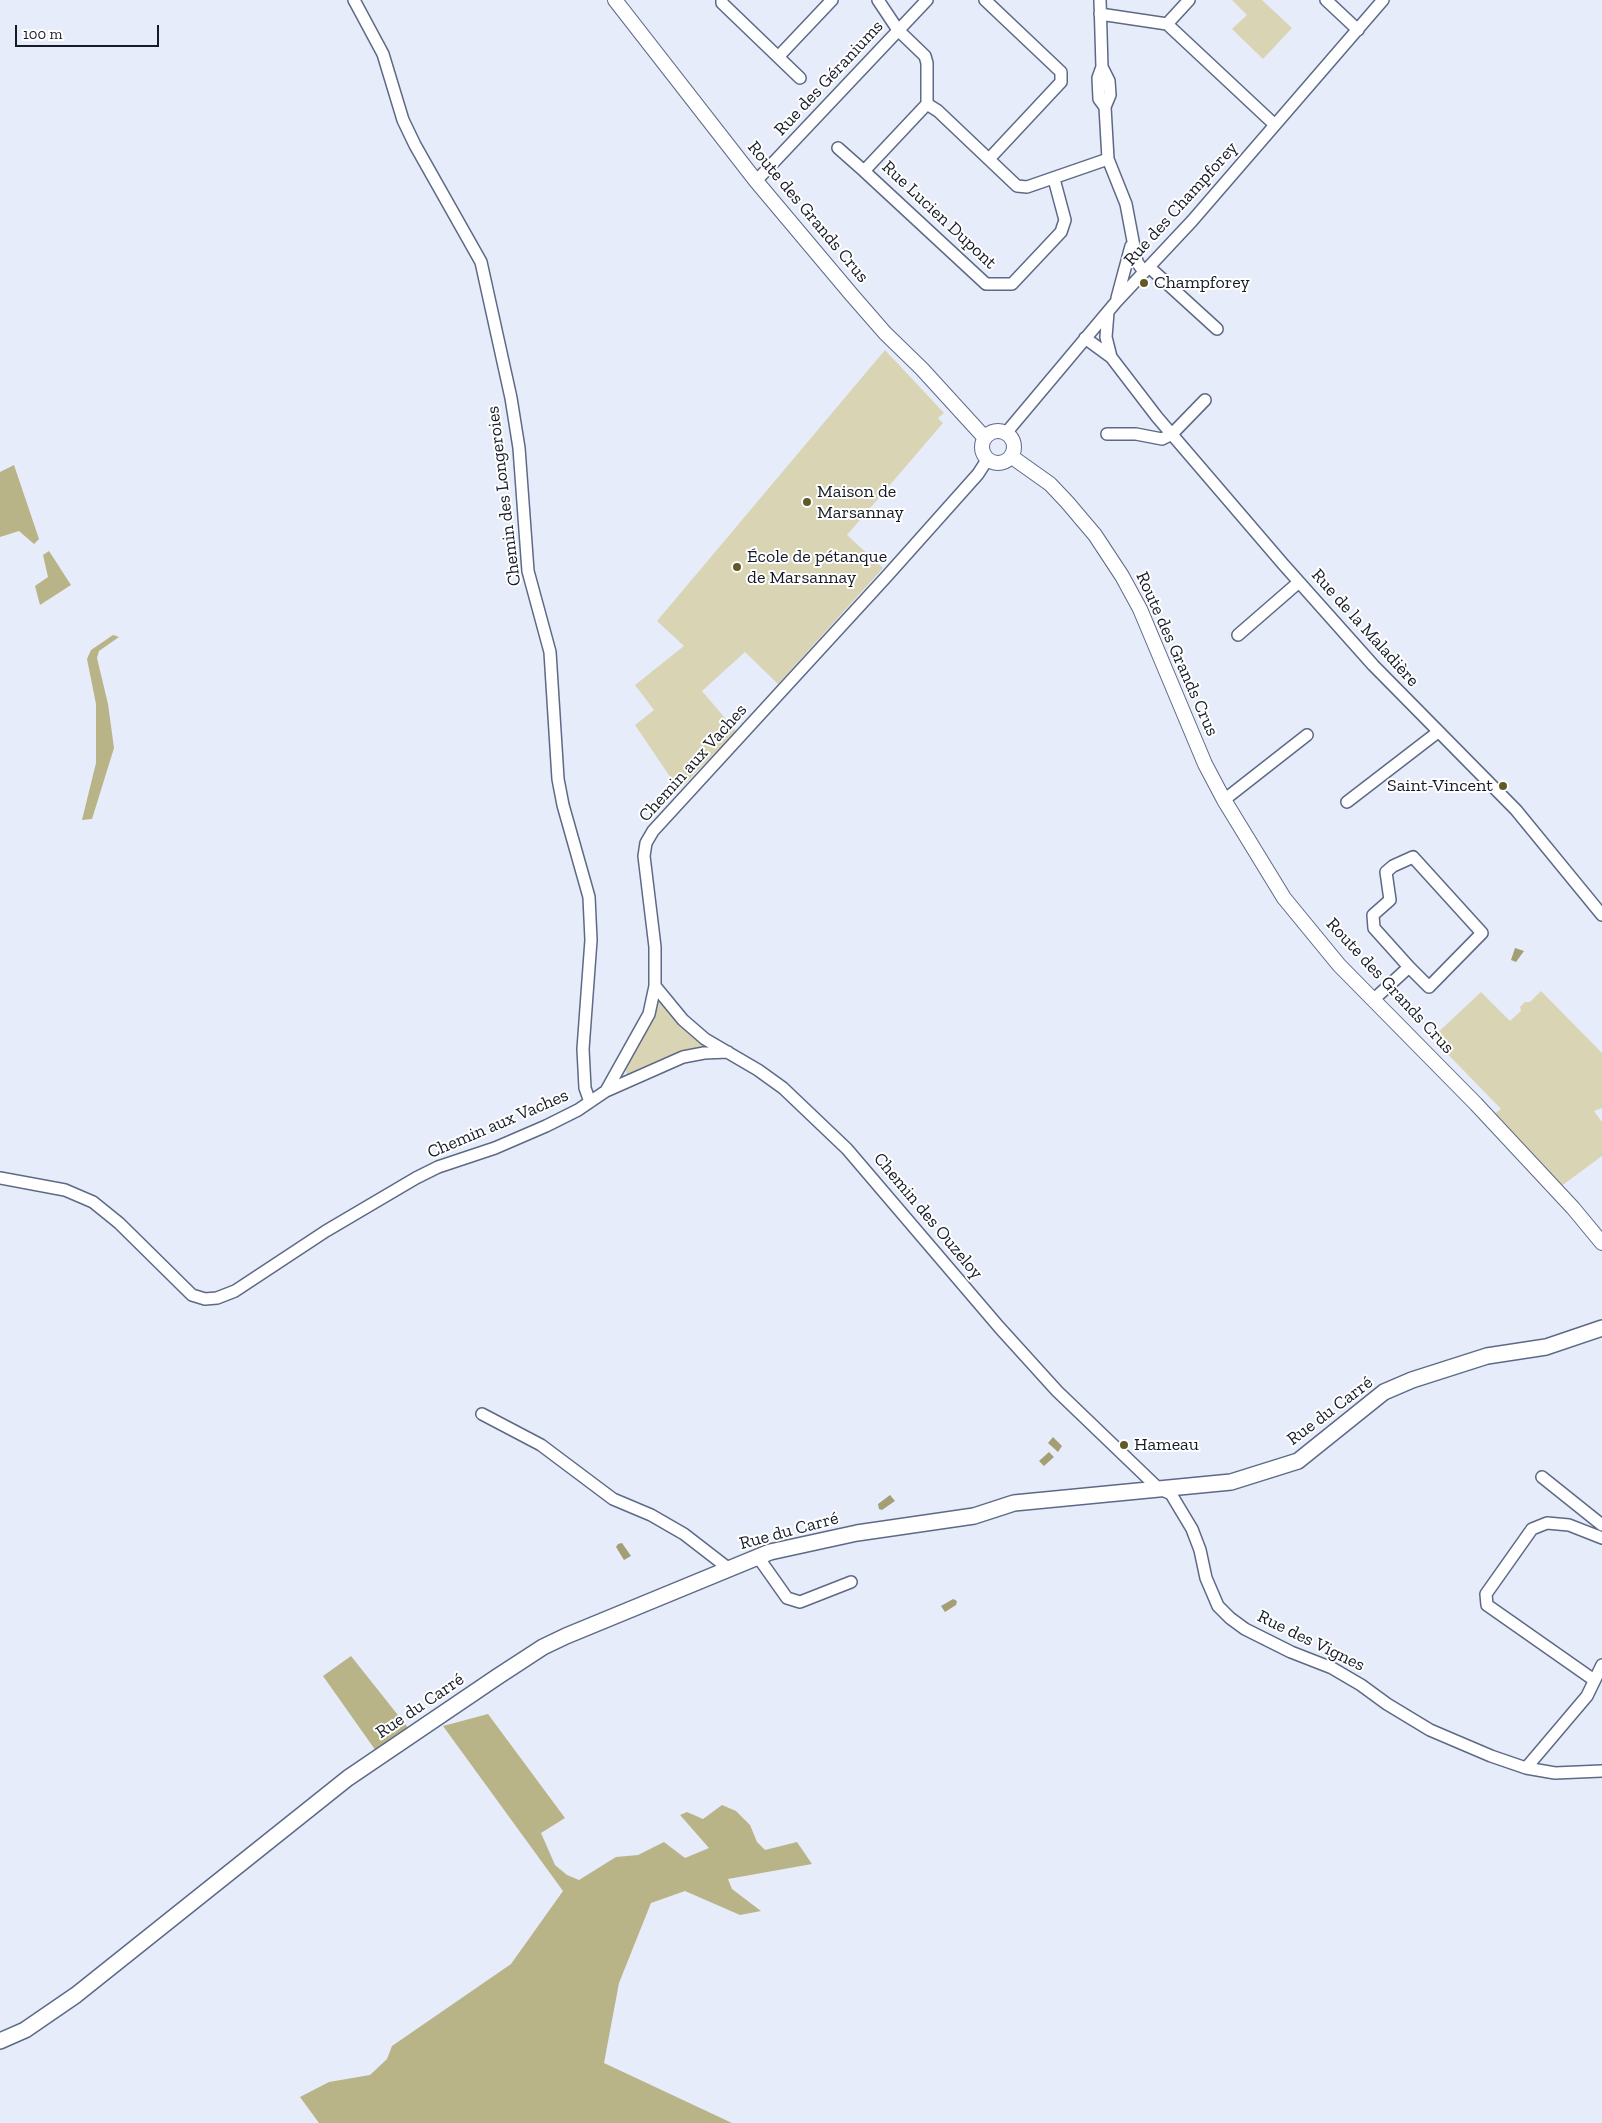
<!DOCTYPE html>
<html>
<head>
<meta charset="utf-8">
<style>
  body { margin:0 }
  #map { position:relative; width:1602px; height:2123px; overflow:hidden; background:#e6ecf9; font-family:"Zilla Slab",serif }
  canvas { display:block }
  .scale { position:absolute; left:15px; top:25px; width:144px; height:22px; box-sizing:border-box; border:2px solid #161b27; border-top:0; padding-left:6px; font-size:15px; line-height:18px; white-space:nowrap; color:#161b27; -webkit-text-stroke:4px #fff; paint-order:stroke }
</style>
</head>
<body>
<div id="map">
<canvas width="1602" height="2123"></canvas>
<div class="scale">100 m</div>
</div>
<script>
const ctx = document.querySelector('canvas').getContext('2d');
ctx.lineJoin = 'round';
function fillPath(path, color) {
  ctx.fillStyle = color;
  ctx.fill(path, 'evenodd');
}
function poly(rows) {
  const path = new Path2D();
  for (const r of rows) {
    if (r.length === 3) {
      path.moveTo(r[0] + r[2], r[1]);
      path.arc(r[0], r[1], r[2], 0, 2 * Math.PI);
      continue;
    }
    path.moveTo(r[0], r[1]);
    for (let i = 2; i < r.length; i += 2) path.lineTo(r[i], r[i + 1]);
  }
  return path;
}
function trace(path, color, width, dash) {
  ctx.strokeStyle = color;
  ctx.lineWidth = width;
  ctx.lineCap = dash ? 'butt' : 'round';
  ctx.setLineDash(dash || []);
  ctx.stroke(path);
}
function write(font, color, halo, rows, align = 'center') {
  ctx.font = font + ' "Zilla Slab",serif';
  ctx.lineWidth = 4;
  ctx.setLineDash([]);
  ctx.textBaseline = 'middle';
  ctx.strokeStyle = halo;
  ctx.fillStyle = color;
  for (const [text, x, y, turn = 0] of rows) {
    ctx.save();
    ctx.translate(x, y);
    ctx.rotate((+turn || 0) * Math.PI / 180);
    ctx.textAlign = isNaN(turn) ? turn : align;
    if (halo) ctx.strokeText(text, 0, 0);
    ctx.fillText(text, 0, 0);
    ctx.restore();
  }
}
const green = poly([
  [1232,0,1262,0,1292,28,1263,59,1232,29,1247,15],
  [885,350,944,413,938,418,943,423,847,535,883,568,778,684,745,652,702,691,736,731,679,790,635,725,654,710,635,685,684,646,657,621],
  [1541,991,1602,1053,1602,1108,1594,1111,1602,1122,1602,1156,1560,1187,1494,1114,1501,1109,1432,1038,1481,992,1510,1021,1521,1011,1520,1007,1525,1002,1530,1002],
  [661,1001,704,1046,675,1054,628,1077,625,1069,650,1025,657,1004]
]);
const forest = poly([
  [14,465,39,539,34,544,19,531,0,537,0,472],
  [49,551,71,585,40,605,35,586,48,577,43,555],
  [113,635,119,637,99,651,97,658,108,704,114,748,92,819,82,820,96,763,96,704,87,659,91,650],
  [351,1656,409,1729,376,1751,323,1676],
  [488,1714,565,1818,541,1833,555,1865,567,1875,579,1880,616,1857,638,1855,664,1842,685,1858,709,1848,680,1815,687,1812,703,1819,722,1805,736,1811,750,1825,757,1842,765,1850,797,1842,812,1864,728,1879,732,1889,761,1911,740,1915,685,1891,651,1903,619,1983,604,2063,732,2123,319,2123,300,2097,329,2082,370,2075,387,2059,392,2046,511,1964,563,1891,443,1726]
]);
const water = poly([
  [1515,948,1524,951,1516,962,1511,960],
  [1053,1437,1062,1446,1058,1452,1048,1443],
  [1049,1452,1054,1457,1044,1466,1039,1461],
  [890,1495,895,1501,882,1510,879,1509,878,1504],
  [622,1543,631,1556,624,1560,616,1547,618,1544],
  [953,1599,957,1601,956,1605,945,1612,941,1606]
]);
const minor = poly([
  [354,0,383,54,403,120,415,145,481,262,511,398,519,448,528,571,550,652,558,779,563,805,589,897,591,940,583,1049,585,1088,590,1102],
  [722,0,722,3,800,78],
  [878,0,898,30,925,56,927,63,927,104,938,111,1017,186,1027,187,1108,159],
  [985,0,1061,72,1061,82,989,159],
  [1100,0,1102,67,1098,78,1099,99,1105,107,1108,159,1126,204,1137,262,1144,272],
  [1326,0,1358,30],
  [1100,14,1167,24,1189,0],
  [1167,24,1275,125],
  [778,57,832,0],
  [1102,67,1109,81,1110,95,1105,107],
  [927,104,864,171,986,284,1012,284,1061,232,1065,220,1054,179],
  [838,148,864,171],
  [756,181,927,0],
  [1149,267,1217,329],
  [1117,298,1131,246],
  [1108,312,1106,337,1111,357],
  [1085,338,1111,357,1157,417,1283,564,1373,665,1516,810,1602,915],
  [1006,433,1116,302,1192,221,1383,0],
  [1107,434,1136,434,1162,439,1172,434,1205,400],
  [1238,635,1299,582],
  [1224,800,1307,735],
  [1347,802,1438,732],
  [655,986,683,1020,705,1039,758,1070,783,1088,847,1149,999,1327,1057,1391,1158,1488,1171,1494,1192,1529,1200,1550,1206,1578,1218,1606,1230,1618,1245,1629,1291,1652,1332,1668,1361,1685,1387,1704,1430,1730,1491,1756,1526,1768,1555,1773,1602,1771],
  [1373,1000,1409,967,1429,987,1482,933,1413,857,1393,866,1386,872,1390,900,1373,915,1374,928,1409,967],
  [606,1091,683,1057,704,1053,728,1052],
  [0,1178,65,1190,93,1202,119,1223,192,1295,205,1299,217,1298,235,1291,326,1231,416,1178,438,1167,495,1148,546,1126,578,1110,606,1091,649,1014,655,986,655,947,644,856,646,843,653,831,887,576,978,474,987,460],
  [482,1414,541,1445,613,1499,651,1515,684,1534,728,1568],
  [1542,1477,1602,1525],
  [758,1557,787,1598,800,1602,851,1582],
  [1594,1680,1487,1605,1486,1594,1532,1529,1547,1523,1569,1525,1602,1538],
  [1526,1768,1587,1696,1602,1665]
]);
const tertiary = poly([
  [615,0,756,181,851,294,885,333,922,369,985,438],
  [998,447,16],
  [1012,457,1050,484,1067,502,1095,535,1122,576,1140,609,1205,764,1224,800,1284,898,1339,965,1476,1104,1573,1208,1602,1243]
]);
const secondary = poly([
  [0,2041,25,2030,76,1995,348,1778,497,1677,543,1647,566,1636,770,1552,857,1533,974,1516,1014,1503,1231,1482,1298,1461,1384,1392,1412,1380,1487,1356,1546,1347,1602,1328]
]);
const markers = [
  [1144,283,5,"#615a26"],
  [807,502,5,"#615a26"],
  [737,567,5,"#615a26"],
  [1503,786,5,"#615a26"],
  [1124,1445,5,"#615a26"]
];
const streetNames = [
  ["Rue des Géraniums",829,78,-47],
  ["Rue des Champforey",1181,204,-48],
  ["Route des Grands Crus",808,212,50],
  ["Rue Lucien Dupont",939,215,43],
  ["Chemin des Longeroies",504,496,-97],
  ["Rue de la Maladière",1365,628,48],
  ["Route des Grands Crus",1177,654,66],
  ["Chemin aux Vaches",693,763,-48],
  ["Route des Grands Crus",1390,986,47],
  ["Chemin aux Vaches",498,1124,-23],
  ["Chemin des Ouzeloy",928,1216,50],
  ["Rue du Carré",1330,1411,-37],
  ["Rue du Carré",789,1531,-15],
  ["Rue des Vignes",1311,1641,26],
  ["Rue du Carré",420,1706,-34]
];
const poiNames = [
  ["Champforey",1154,283],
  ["Maison de",817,492],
  ["Marsannay",817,513],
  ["École de pétanque",747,557],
  ["de Marsannay",747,578],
  ["Saint-Vincent",1493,786,"right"],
  ["Hameau",1134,1445]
];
fillPath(green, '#d9d5b4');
fillPath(forest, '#b9b488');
fillPath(water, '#a49e74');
trace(minor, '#5d6987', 14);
trace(tertiary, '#5d6987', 16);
trace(secondary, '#5d6987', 18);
trace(minor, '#fff', 11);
trace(tertiary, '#fff', 14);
trace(secondary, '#fff', 15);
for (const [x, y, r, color] of markers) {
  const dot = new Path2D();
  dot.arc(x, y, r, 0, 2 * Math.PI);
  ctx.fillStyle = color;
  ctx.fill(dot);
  trace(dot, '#fff', 2);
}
write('18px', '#161b27', '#fff', streetNames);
write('18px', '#161b27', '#fff', poiNames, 'left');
</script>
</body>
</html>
